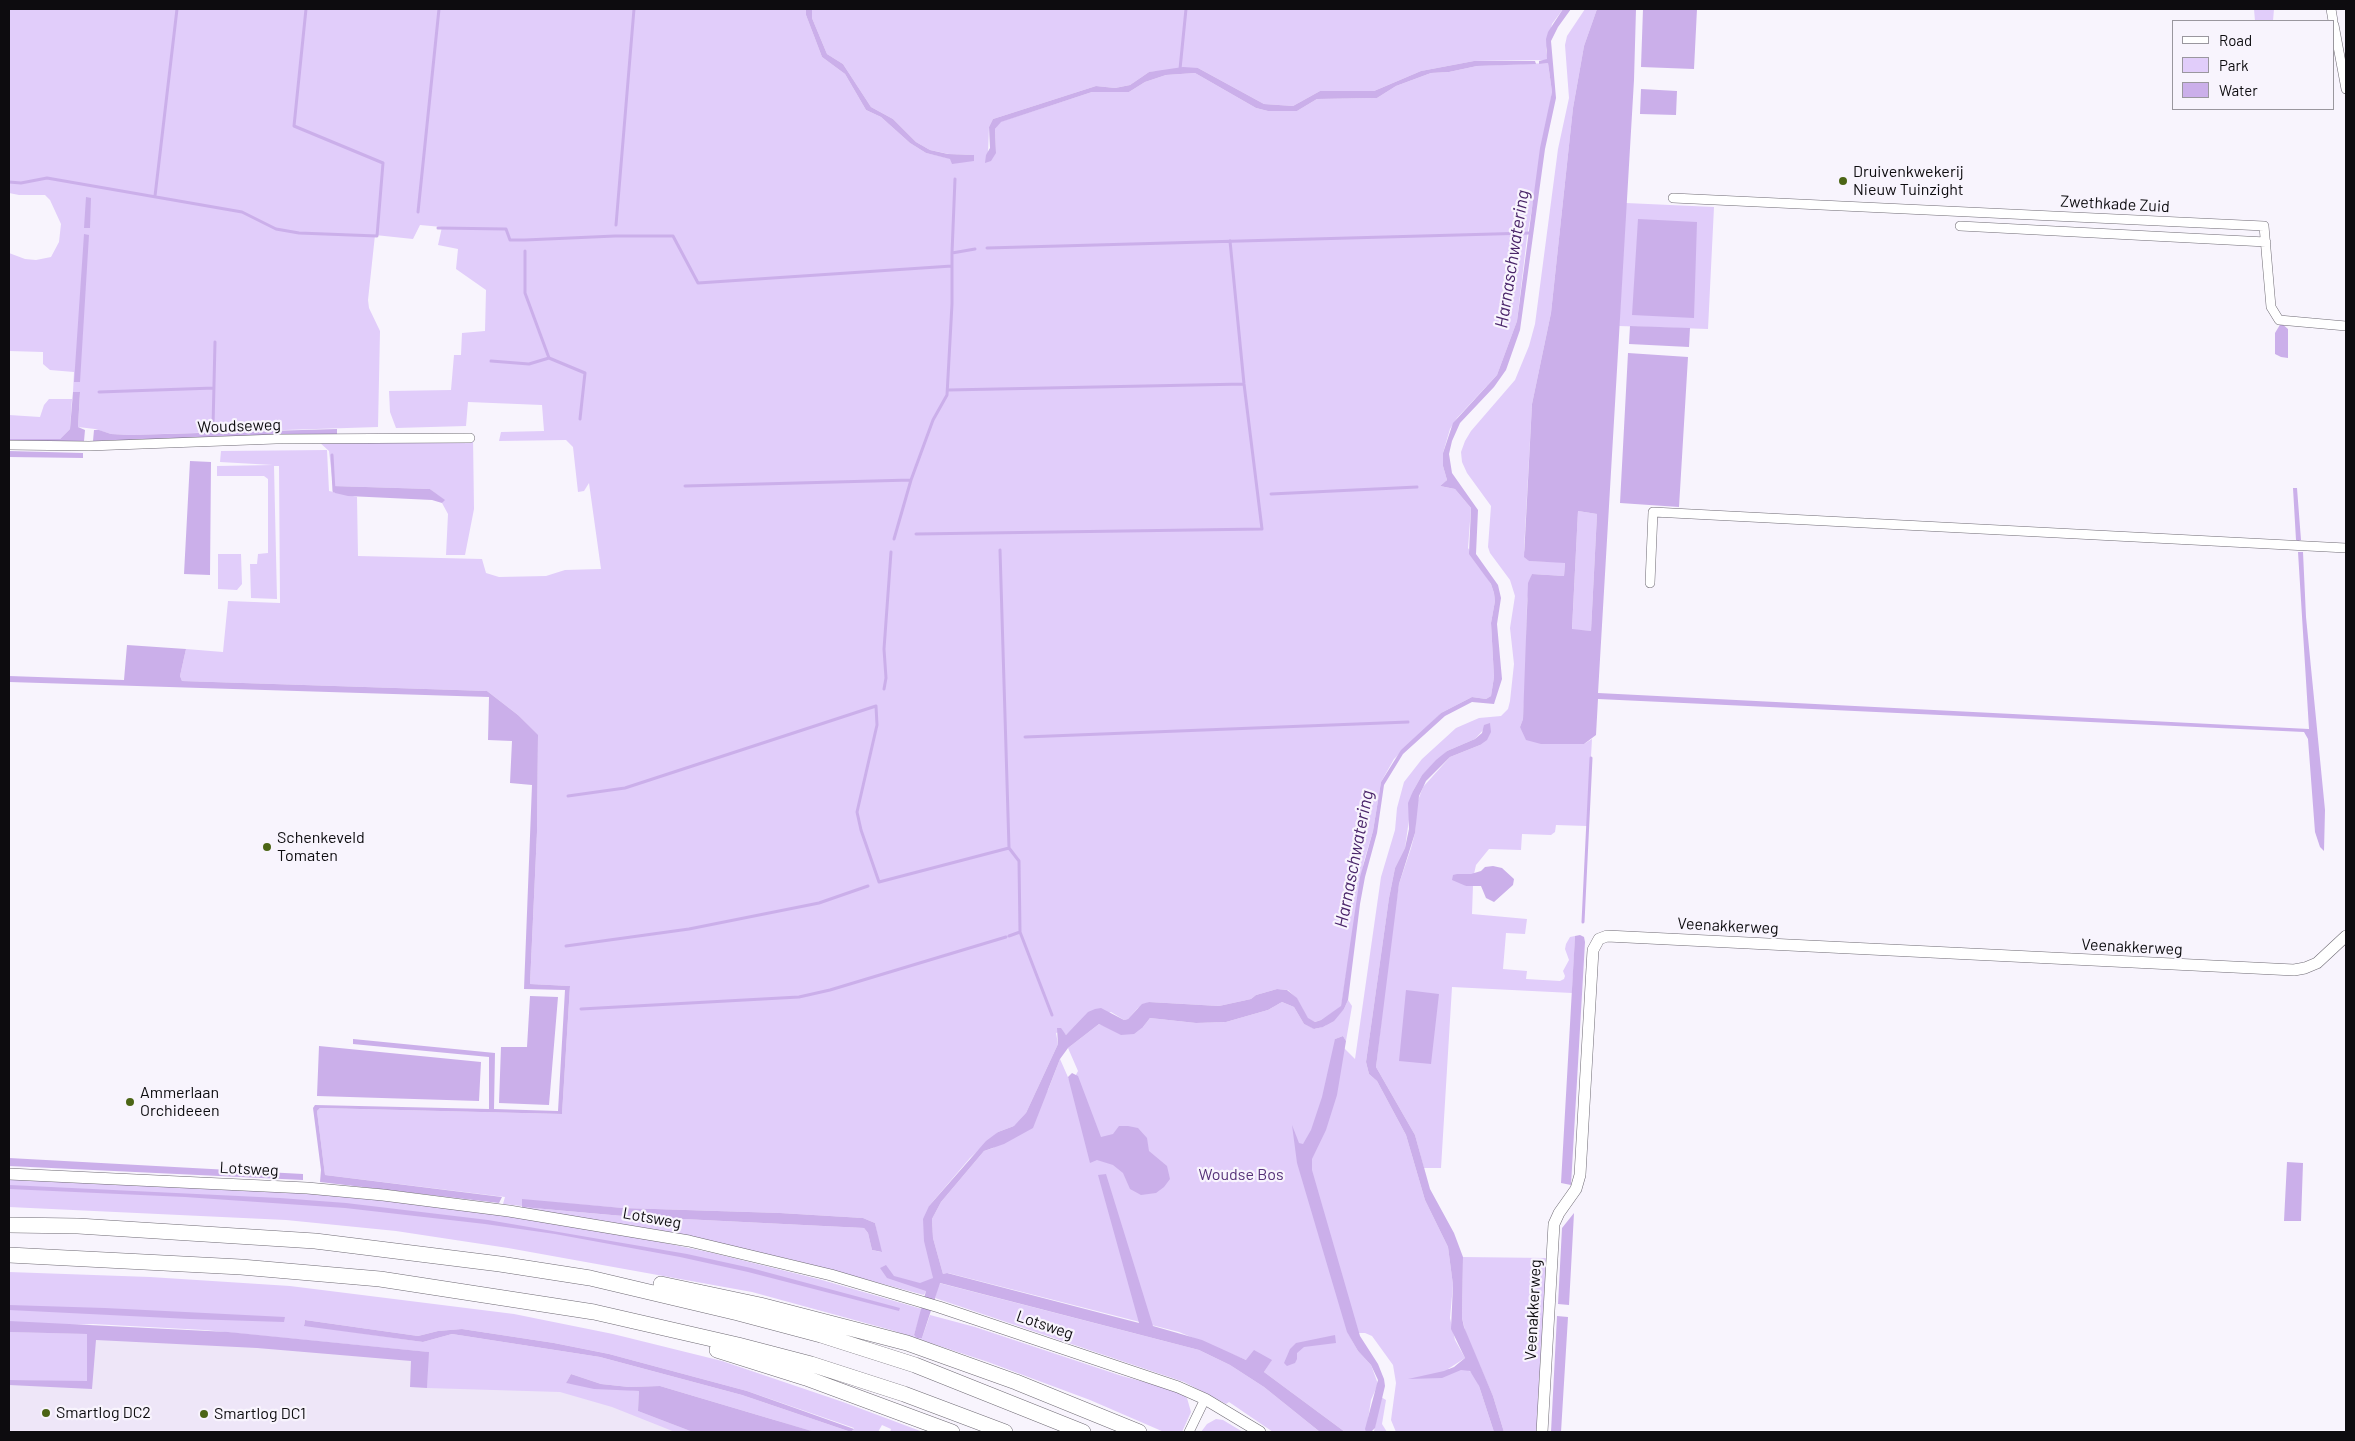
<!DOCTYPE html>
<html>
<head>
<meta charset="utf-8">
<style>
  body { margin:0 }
  #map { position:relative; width:2355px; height:1441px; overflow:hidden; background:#f8f4fd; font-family:Barlow,sans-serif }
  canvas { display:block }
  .frame { position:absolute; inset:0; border:10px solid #0d0c0f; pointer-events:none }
  .legend { position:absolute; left:2172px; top:20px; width:162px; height:90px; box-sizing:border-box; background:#f8f4fd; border:1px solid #9a979e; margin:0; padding:6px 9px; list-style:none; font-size:15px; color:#0d0c0f }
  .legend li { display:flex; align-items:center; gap:10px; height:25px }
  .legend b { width:25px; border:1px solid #9a979e }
</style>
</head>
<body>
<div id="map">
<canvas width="2355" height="1441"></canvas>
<div class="frame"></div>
<ul class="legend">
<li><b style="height:6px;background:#fff"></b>Road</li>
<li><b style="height:14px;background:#e1cdfa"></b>Park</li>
<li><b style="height:14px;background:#cbafea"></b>Water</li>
</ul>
</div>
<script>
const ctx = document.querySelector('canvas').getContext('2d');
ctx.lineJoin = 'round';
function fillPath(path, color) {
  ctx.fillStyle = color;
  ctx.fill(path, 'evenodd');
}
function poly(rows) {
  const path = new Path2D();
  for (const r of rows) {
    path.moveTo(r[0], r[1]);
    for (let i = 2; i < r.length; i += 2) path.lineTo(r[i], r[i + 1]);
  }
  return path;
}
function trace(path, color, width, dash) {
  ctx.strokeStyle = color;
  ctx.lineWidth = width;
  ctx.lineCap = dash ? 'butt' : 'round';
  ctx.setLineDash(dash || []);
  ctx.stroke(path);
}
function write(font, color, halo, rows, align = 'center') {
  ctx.font = font + ' Barlow,sans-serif';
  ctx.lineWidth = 4.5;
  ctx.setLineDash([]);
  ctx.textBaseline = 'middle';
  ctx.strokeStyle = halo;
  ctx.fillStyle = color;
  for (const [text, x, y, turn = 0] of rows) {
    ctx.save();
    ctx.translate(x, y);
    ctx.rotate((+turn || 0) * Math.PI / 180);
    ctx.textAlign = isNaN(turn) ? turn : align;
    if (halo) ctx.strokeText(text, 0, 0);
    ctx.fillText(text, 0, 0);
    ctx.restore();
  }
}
const built = poly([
  [9,1328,441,1357,836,1432,9,1432]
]);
const green = poly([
  [9,9,806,9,806,15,822,57,845,74,866,110,881,117,910,143,926,153,961,161,974,155,949,154,930,150,916,142,893,119,871,107,843,64,827,54,812,18,812,9,1563,9,1552,24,1546,50,1548,60,1474,61,1421,71,1374,91,1320,91,1293,106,1264,104,1198,68,1149,72,1130,85,1115,88,1096,86,993,119,989,127,988,154,996,153,995,129,1000,122,1092,92,1129,92,1145,82,1166,75,1195,73,1256,108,1268,111,1297,111,1317,99,1377,98,1396,86,1431,73,1449,72,1477,66,1548,63,1552,92,1527,237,1517,321,1497,375,1457,418,1450,429,1443,453,1443,466,1447,480,1440,486,1455,489,1471,508,1468,548,1491,584,1494,593,1495,601,1491,623,1494,677,1491,696,1486,699,1472,697,1441,713,1394,759,1381,782,1373,831,1364,861,1341,1007,1321,1020,1315,1022,1308,1019,1297,999,1288,990,1277,989,1256,995,1251,999,1219,1006,1149,1002,1138,1008,1128,1019,1124,1020,1111,1012,1074,1028,1066,1035,1062,1031,1056,1033,1058,1044,1026,1113,1014,1126,998,1132,970,1158,929,1206,933,1278,924,1295,789,1259,660,1233,524,1210,522,1206,503,1204,505,1197,325,1175,317,1111,320,1108,562,1114,570,986,530,984,537,832,538,736,518,715,487,691,182,681,180,676,186,649,223,652,228,601,280,603,279,466,274,466,277,599,251,598,250,564,257,564,258,554,268,553,268,479,264,476,217,476,217,466,273,465,220,462,221,451,327,450,329,491,357,497,358,556,482,559,486,573,499,577,546,576,565,570,601,569,589,483,584,491,578,492,573,447,566,440,499,441,501,432,544,431,542,405,468,402,466,426,396,428,390,412,389,391,451,390,454,355,461,355,462,333,485,331,486,290,456,269,458,249,438,245,442,227,420,225,413,239,375,235,368,300,369,308,380,331,378,427,130,435,111,434,95,429,78,427,80,393,73,392,74,372,50,370,43,364,43,352,9,351,9,253,25,259,36,260,51,257,59,242,61,224,50,200,45,195,19,195,9,193],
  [522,1200,623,1208,780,1213,863,1218,875,1223,881,1252,872,1250,868,1233,864,1228,623,1216,522,1207],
  [1585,9,1597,9,1584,46,1573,108,1551,313,1532,404,1524,550,1529,561,1565,562,1564,576,1532,574,1527,601,1526,670,1523,719,1520,727,1584,744,1592,739,1587,826,1556,825,1555,832,1551,835,1522,834,1521,850,1489,849,1476,865,1474,874,1457,874,1466,886,1473,885,1472,914,1527,919,1525,934,1506,933,1503,969,1527,971,1526,979,1560,981,1564,979,1565,976,1563,971,1569,960,1565,949,1566,944,1570,937,1575,936,1572,993,1452,987,1441,1168,1424,1168,1415,1135,1376,1067,1391,935,1399,884,1411,848,1415,833,1417,803,1423,787,1450,757,1480,745,1484,729,1475,739,1447,751,1422,775,1413,791,1405,848,1395,868,1389,898,1366,1062,1369,1074,1377,1081,1406,1135,1425,1200,1448,1247,1453,1285,1450,1318,1455,1340,1465,1358,1448,1369,1466,1369,1474,1374,1479,1386,1494,1432,1396,1432,1391,1420,1396,1383,1393,1365,1372,1336,1365,1333,1348,1333,1358,1351,1371,1365,1378,1384,1371,1400,1366,1432,1345,1432,1264,1372,1271,1361,1246,1360,1179,1332,948,1273,943,1274,933,1238,932,1219,941,1202,984,1151,993,1148,1048,1090,1060,1059,1071,1084,1078,1071,1068,1048,1099,1024,1104,1026,1143,1027,1150,1018,1196,1023,1226,1022,1268,1010,1282,1002,1294,1007,1304,1024,1315,1029,1325,1026,1344,1009,1348,1000,1352,1006,1346,1041,1343,1036,1335,1039,1355,1059,1381,877,1395,830,1397,808,1404,782,1422,759,1456,728,1479,718,1501,716,1508,709,1510,701,1514,664,1510,628,1515,596,1510,580,1490,553,1488,547,1491,506,1467,473,1462,462,1461,452,1465,441,1471,431,1515,380,1529,346,1535,324,1558,149,1569,98,1565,45,1567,36],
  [2254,9,2274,9,2273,21,2255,21],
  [1626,203,1714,207,1708,329,1619,326],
  [49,399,72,399,70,429,60,439,9,439,9,415,40,417,44,405],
  [473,437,474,509,465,555,446,555,448,514,442,503,444,500,430,489,333,486,329,451,318,441],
  [1578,511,1597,514,1591,631,1572,630],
  [218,554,241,554,242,584,237,590,218,589],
  [9,1179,301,1192,403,1201,487,1212,641,1238,713,1253,822,1280,922,1309,914,1335,922,1338,930,1315,975,1327,1122,1376,1178,1391,1187,1398,1191,1412,1182,1432,1164,1432,1090,1400,988,1362,891,1330,752,1292,508,1248,396,1231,286,1220,9,1207],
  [1463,1257,1547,1258,1538,1432,1504,1432,1493,1396,1466,1334,1462,1318],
  [9,1272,150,1277,290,1286,514,1314,613,1334,722,1361,843,1402,923,1432,890,1432,891,1429,882,1425,878,1432,852,1432,854,1428,747,1391,609,1354,554,1343,462,1329,438,1331,418,1336,305,1320,304,1325,423,1342,452,1334,600,1357,742,1395,851,1432,815,1432,660,1386,629,1387,601,1384,571,1374,566,1383,639,1391,638,1411,693,1432,675,1432,612,1407,560,1392,427,1388,428,1352,204,1330,93,1324,9,1327],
  [939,1283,1199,1350,1230,1365,1264,1387,1320,1432,1273,1432,1229,1402,1226,1404,1184,1382,935,1298],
  [9,1332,87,1334,87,1382,9,1380],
  [1381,1397,1386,1400,1382,1424,1387,1432,1371,1432,1374,1431],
  [1216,1419,1223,1420,1243,1432,1201,1432,1207,1424]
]);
const water = poly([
  [806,9,812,9,812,18,827,54,843,64,871,107,893,119,916,142,930,150,948,154,974,155,974,161,952,164,950,159,926,153,910,143,881,117,866,110,845,74,822,57,806,15],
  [1563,9,1571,9,1558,27,1551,41,1556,98,1545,149,1520,330,1506,370,1494,387,1460,423,1452,441,1449,454,1452,473,1478,510,1476,554,1498,585,1501,598,1497,624,1502,679,1494,704,1472,702,1445,716,1403,754,1384,785,1377,833,1365,877,1360,904,1348,1000,1344,1009,1334,1021,1323,1027,1314,1029,1304,1024,1294,1007,1282,1002,1268,1010,1226,1022,1196,1023,1150,1018,1143,1027,1134,1034,1121,1035,1099,1024,1068,1048,1060,1059,1033,1128,1004,1144,984,1151,941,1202,932,1219,933,1238,943,1274,947,1273,1139,1323,1098,1175,1106,1174,1153,1326,1202,1340,1246,1360,1254,1350,1272,1360,1264,1372,1345,1432,1320,1432,1264,1387,1230,1365,1199,1350,940,1283,922,1338,917,1338,914,1335,926,1291,887,1278,880,1268,886,1265,894,1276,920,1283,933,1278,924,1241,923,1219,929,1206,986,1141,998,1132,1014,1126,1026,1113,1058,1044,1057,1028,1061,1028,1066,1035,1088,1012,1095,1009,1101,1008,1124,1020,1128,1019,1142,1004,1149,1002,1219,1006,1251,999,1256,995,1277,989,1287,990,1297,998,1308,1018,1315,1022,1321,1020,1341,1006,1360,877,1373,831,1381,782,1401,750,1441,713,1472,697,1486,699,1491,696,1494,677,1491,623,1495,601,1494,593,1491,584,1469,554,1471,508,1455,489,1440,486,1447,480,1443,466,1443,453,1453,423,1497,375,1517,321,1540,148,1552,92,1548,63,1539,64,1539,61,1547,59,1546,39,1548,32],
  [1597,9,1636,9,1634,80,1598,693,2309,729,2298,552,2303,552,2306,617,2325,810,2324,851,2320,847,2315,832,2308,739,2304,732,1598,699,1596,735,1584,744,1541,744,1526,740,1520,727,1523,719,1528,583,1532,574,1564,576,1565,563,1529,561,1524,557,1532,404,1551,313,1573,108,1584,46],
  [1578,511,1597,514,1591,631,1572,629],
  [1643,9,1697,9,1694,69,1641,67],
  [1474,61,1535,61,1536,64,1477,66,1449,72,1431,73,1396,86,1377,98,1317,99,1297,111,1268,111,1256,108,1195,73,1166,75,1145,82,1129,92,1092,92,1001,122,995,129,996,153,991,161,985,163,986,155,990,148,989,127,993,119,1096,86,1115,88,1130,85,1149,72,1183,67,1198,68,1264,104,1293,106,1320,91,1374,91,1421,71],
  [1641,89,1677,91,1676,115,1640,114],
  [86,197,91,198,90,228,84,228],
  [1638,219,1697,222,1694,318,1632,315],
  [84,234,89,235,80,382,74,382],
  [2281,323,2288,329,2288,358,2281,357,2275,354,2275,333],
  [1630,326,1690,328,1689,347,1629,344],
  [1628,353,1688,357,1679,507,1620,503],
  [73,392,80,392,78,427,85,430,84,441,9,443,9,439,60,439,70,429],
  [337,429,337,434,93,441,94,430,99,430,111,434,130,435],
  [9,451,83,453,83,458,9,457],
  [190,461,211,462,210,575,184,574],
  [333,486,430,489,445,500,442,503,432,500,348,496,335,493],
  [2293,488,2297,488,2301,540,2298,541,2296,540],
  [127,645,186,649,180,676,182,681,487,691,518,715,538,735,537,832,530,984,570,986,562,1114,320,1108,317,1111,325,1175,502,1197,499,1203,320,1182,321,1170,313,1108,315,1105,489,1109,489,1057,353,1044,353,1039,495,1053,494,1109,558,1111,565,990,524,989,532,785,510,783,512,741,488,740,489,697,9,682,9,676,124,680],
  [1490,723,1491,732,1487,740,1480,745,1450,757,1426,781,1419,796,1415,833,1399,884,1376,1067,1415,1135,1430,1189,1454,1233,1463,1257,1462,1318,1464,1327,1493,1396,1504,1432,1494,1432,1479,1386,1470,1371,1461,1370,1442,1378,1408,1379,1444,1371,1454,1367,1465,1358,1451,1329,1453,1285,1448,1247,1425,1200,1406,1135,1377,1081,1369,1074,1366,1062,1389,898,1395,868,1405,848,1409,829,1408,803,1413,791,1422,775,1436,760,1447,751,1475,739,1482,733,1484,725],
  [1493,866,1502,868,1514,879,1513,885,1494,902,1486,898,1481,886,1466,886,1452,880,1453,875,1457,874,1471,874,1481,871,1485,867],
  [1580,935,1584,937,1585,942,1571,1185,1561,1183,1575,936],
  [1406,990,1439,994,1431,1064,1399,1061],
  [530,996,558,997,549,1105,499,1103,501,1047,527,1047],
  [1343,1036,1346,1041,1337,1095,1326,1130,1312,1159,1312,1170,1360,1336,1378,1364,1384,1379,1385,1386,1375,1428,1371,1432,1366,1432,1365,1429,1378,1380,1371,1365,1358,1351,1347,1332,1297,1163,1292,1125,1299,1143,1303,1144,1311,1130,1322,1097,1335,1039],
  [319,1046,481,1062,479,1101,317,1096],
  [1072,1073,1078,1076,1101,1137,1113,1134,1119,1126,1128,1126,1138,1128,1147,1138,1149,1151,1167,1166,1170,1179,1164,1187,1156,1193,1141,1195,1130,1189,1123,1173,1113,1165,1097,1160,1090,1163,1068,1077],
  [9,1158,303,1174,303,1180,9,1166],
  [2287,1162,2303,1163,2301,1221,2284,1221],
  [9,1185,280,1198,346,1203,488,1220,687,1254,751,1268,900,1308,899,1311,748,1272,680,1257,555,1234,485,1224,345,1208,185,1197,9,1189],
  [522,1199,623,1208,780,1213,863,1218,875,1223,882,1252,872,1250,868,1233,864,1228,623,1216,522,1207],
  [1574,1213,1569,1305,1558,1304,1562,1228],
  [9,1305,105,1308,285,1317,284,1322,190,1319,9,1310],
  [1557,1316,1568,1317,1561,1432,1551,1432],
  [305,1320,418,1336,438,1331,462,1329,554,1343,609,1354,747,1391,854,1429,851,1432,742,1395,600,1357,452,1334,423,1342,304,1326],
  [9,1321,228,1332,429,1352,427,1388,410,1387,411,1361,257,1348,96,1340,92,1389,9,1385,9,1380,87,1381,87,1334,9,1332],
  [1335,1335,1336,1343,1304,1347,1297,1353,1297,1359,1295,1363,1287,1366,1284,1363,1290,1349,1296,1343],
  [571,1374,601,1384,629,1387,660,1386,815,1432,693,1432,638,1411,639,1391,594,1389,566,1383]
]);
const stream = poly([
  [1180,69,1186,9],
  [9,182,21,183,47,178,242,212,276,229,299,233,377,236,383,163,294,126,306,9],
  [155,196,177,9],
  [418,212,439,9],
  [616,225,634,9],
  [438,228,506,229,510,240,525,240,615,236,673,236,698,283,952,266],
  [987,248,1530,233],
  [525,251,525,293,549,358,585,373,580,419],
  [952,253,975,249],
  [491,361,529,364,549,358],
  [948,390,1244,384],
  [99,392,214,388],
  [213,427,215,342],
  [332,455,334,491,337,491],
  [685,486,911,480],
  [1271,494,1417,487],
  [916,534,1262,529,1244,384,1230,241],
  [894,539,911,480,933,420,947,395,952,304,952,253,955,179],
  [1000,550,1009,848,1019,861,1020,932,1052,1015],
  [884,689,886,678,884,649,891,552],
  [1025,737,1408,722],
  [568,796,625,788,876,706,877,725,857,812,861,830,879,882,1009,848],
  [1583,922,1591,758],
  [1009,936,1020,932],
  [566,946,689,929,819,903,868,886],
  [581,1009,799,997,830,990,1006,937]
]);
const street = poly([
  [2331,9,2333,21],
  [2334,25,2346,89],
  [1673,198,2264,226,2271,307,2279,320,2346,326],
  [1960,226,2266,242],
  [9,445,89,446,276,439,470,438],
  [1650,583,1653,512,2346,548],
  [1189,1432,1205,1399]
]);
const secondary = poly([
  [9,1174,307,1188,383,1195,509,1211,689,1241,831,1275,939,1307,1178,1387,1205,1399,1260,1432],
  [1542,1432,1554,1224,1559,1213,1576,1189,1580,1175,1593,950,1599,939,1607,936,2294,970,2305,968,2317,963,2346,936]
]);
const highway = poly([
  [9,1225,78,1226,315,1241,500,1264,590,1278,738,1313,821,1335,915,1365,1083,1432],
  [9,1255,241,1267,380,1279,594,1312,738,1345,811,1364,904,1394,1005,1432],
  [661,1284,760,1305,907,1343,1016,1382,1139,1432],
  [717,1350,806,1378,952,1432]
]);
const markers = [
  [1843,181,5,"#4c6515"],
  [267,847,5,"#4c6515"],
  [130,1102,5,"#4c6515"],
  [46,1413,5,"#4c6515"],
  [204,1414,5,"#4c6515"]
];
const poiNames = [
  ["Druivenkwekerij",1853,172],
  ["Nieuw Tuinzight",1853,190],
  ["Schenkeveld",277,838],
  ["Tomaten",277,856],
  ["Ammerlaan",140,1093],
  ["Orchideeen",140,1111],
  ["Smartlog DC2",56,1413],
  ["Smartlog DC1",214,1414]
];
const streetNames = [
  ["Zwethkade Zuid",2115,204,3],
  ["Woudseweg",239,426,-2],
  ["Veenakkerweg",1728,926,3],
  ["Veenakkerweg",2132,947,3],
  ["Lotsweg",249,1169,3],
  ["Lotsweg",652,1218,10],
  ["Veenakkerweg",1533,1310,-87],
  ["Lotsweg",1045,1325,19]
];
const parkNames = [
  ["Woudse Bos",1241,1175]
];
const waterNames = [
  ["Harnaschwatering",1512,259,-81],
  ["Harnaschwatering",1354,859,-79]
];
fillPath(built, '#eee6f8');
fillPath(green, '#e1cdfa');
fillPath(water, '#cbafea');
trace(stream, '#cbafea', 3);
trace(street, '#6f6b74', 10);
trace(secondary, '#6f6b74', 12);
trace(highway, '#6f6b74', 16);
trace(street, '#fff', 9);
trace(secondary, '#fff', 11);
trace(highway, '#fff', 15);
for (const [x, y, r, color] of markers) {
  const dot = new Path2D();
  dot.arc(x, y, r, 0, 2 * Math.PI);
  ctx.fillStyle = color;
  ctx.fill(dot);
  trace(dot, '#f8f4fd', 2);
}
write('16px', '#0d0c0f', '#f8f4fd', poiNames, 'left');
write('16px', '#0d0c0f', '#f8f4fd', streetNames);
write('16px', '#563278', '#f8f4fd', parkNames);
write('italic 18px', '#4a256a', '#f8f4fd', waterNames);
</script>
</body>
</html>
